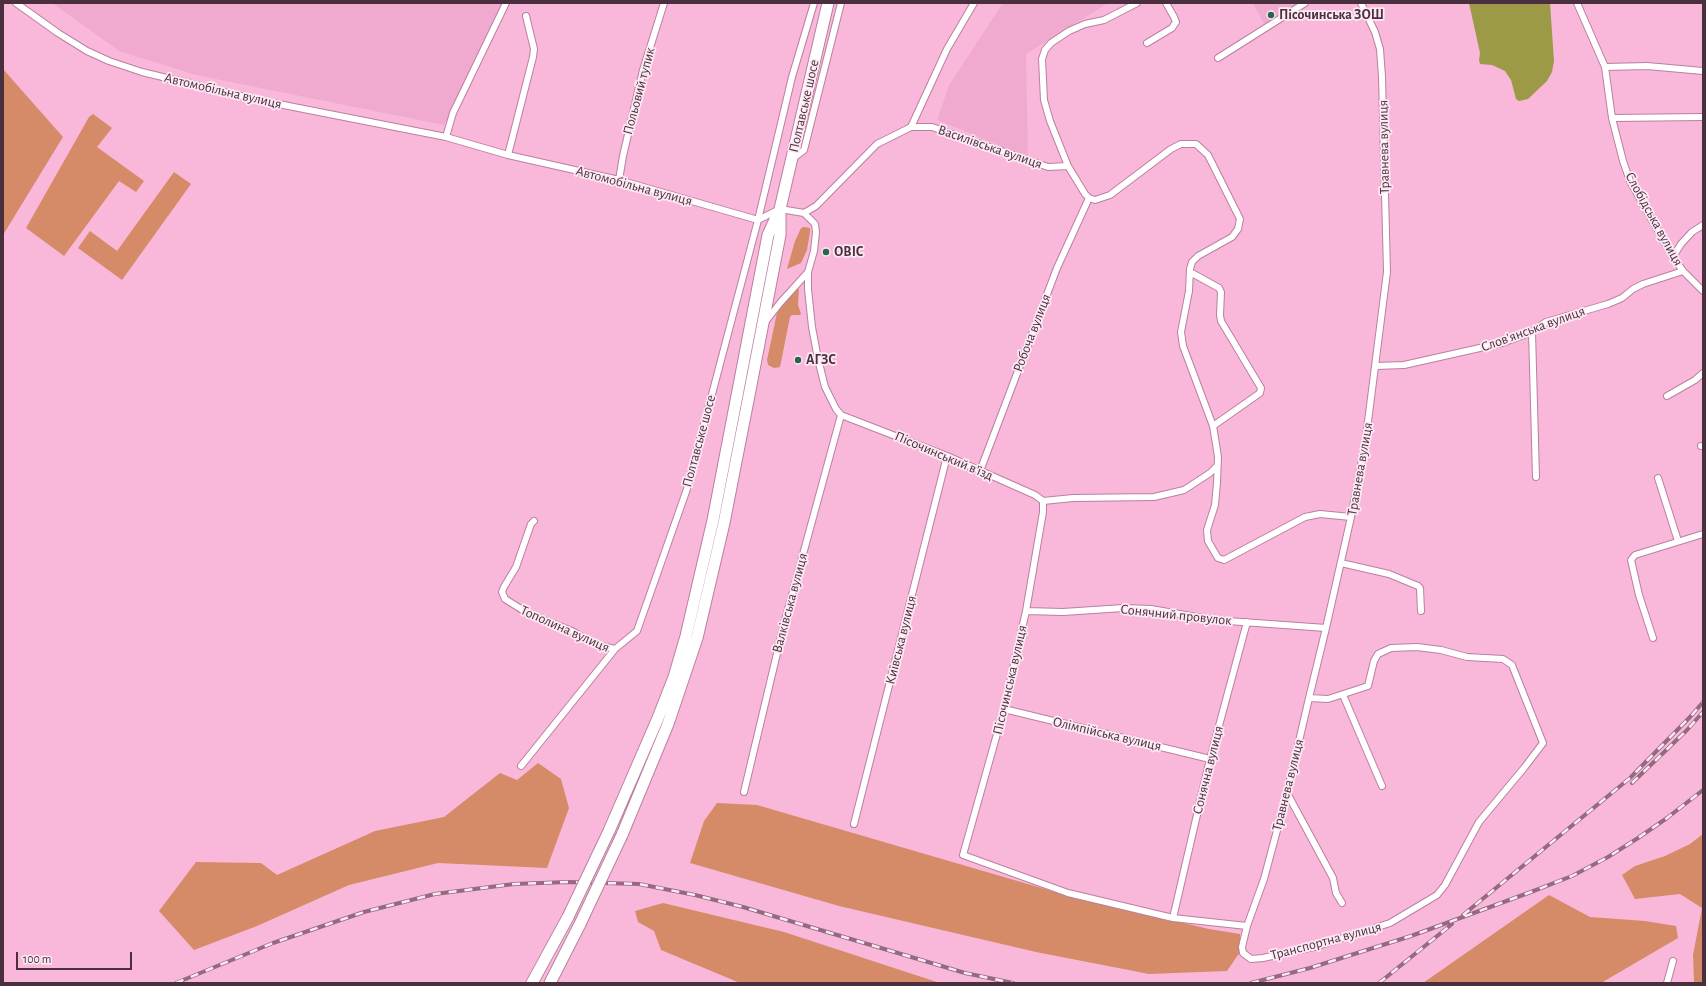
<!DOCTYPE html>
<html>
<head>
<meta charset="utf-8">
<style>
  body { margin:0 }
  #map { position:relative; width:1706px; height:986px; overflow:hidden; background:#f9b8da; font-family:"Alegreya Sans",sans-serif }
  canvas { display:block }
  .frame { position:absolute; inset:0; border:4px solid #4a303e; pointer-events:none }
  .scale { position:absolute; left:16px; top:952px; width:116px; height:18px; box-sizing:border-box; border:2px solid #4a303e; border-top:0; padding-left:5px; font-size:12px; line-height:14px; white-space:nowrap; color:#4a303e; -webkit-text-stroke:3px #fde9f3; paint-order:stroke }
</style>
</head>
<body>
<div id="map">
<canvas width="1706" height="986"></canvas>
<div class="frame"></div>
<div class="scale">100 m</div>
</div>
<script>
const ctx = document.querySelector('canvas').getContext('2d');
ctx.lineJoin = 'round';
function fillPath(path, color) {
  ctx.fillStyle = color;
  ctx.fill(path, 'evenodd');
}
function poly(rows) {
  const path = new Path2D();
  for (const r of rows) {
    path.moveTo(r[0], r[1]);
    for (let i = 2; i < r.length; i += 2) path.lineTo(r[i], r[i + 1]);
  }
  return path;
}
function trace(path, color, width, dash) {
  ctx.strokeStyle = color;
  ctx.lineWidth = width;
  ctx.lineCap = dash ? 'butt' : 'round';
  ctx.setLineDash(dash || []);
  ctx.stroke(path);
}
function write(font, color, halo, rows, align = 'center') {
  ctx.font = font + ' "Alegreya Sans",sans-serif';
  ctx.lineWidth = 3.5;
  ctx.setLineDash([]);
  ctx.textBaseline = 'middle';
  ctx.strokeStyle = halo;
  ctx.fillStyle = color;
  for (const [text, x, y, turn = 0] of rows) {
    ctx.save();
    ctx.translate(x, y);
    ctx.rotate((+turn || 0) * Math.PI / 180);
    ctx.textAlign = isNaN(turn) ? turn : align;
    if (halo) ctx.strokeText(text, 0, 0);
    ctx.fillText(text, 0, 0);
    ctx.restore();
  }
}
const built = poly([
  [52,3,511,3,444,125,196,75,119,51],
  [1003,3,1108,3,1026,54,1028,157,937,120,949,85],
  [1253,3,1302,3,1265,26]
]);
const green = poly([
  [3,69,63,137,3,235],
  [93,114,112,128,97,147,144,181,136,192,119,181,64,256,26,228,89,117],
  [174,172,191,184,122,280,78,248,90,231,117,251],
  [804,227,810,228,810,232,807,250,801,263,787,269,795,241,801,228],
  [799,288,798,305,801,314,800,315,792,315,790,317,780,367,774,368,768,365,767,360,777,313,794,291],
  [538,763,561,779,569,808,547,868,438,863,349,885,257,926,194,950,159,911,196,862,261,863,277,875,375,831,444,817,500,773,517,780],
  [717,803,757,805,1069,896,1209,929,1240,934,1240,952,1227,971,1149,974,1036,952,839,906,690,863,704,821],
  [1703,834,1703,983,1694,983,1693,955,1702,908,1680,894,1635,899,1622,875,1635,866,1665,856,1690,844],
  [1549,895,1590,917,1645,921,1676,926,1678,938,1601,983,1423,983],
  [663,903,784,932,940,983,740,983,661,950,654,931,638,922,635,911]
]);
const water = poly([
  [1469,3,1550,3,1554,61,1552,72,1547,81,1528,99,1519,101,1516,99,1511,80,1505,71,1492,65,1480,64,1479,60,1480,53]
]);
const minor = poly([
  [16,3,58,33,87,51,109,61,142,72,253,99,446,137,508,155,619,180,758,220],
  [1577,3,1605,67,1612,118,1623,161,1630,181,1673,257,1683,271,1703,291],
  [1147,43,1172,28,1176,22,1174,17,1166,3],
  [1218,58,1305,3],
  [1605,67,1647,66,1703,71],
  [1612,118,1703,117],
  [911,127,947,49,974,3],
  [446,137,453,113,506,3],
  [508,155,533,57,534,49,526,16],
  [792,159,804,150,841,3],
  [1068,166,1050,121,1044,100,1042,59,1045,50,1051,43,1069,31,1085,24,1104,20,1137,3],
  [619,180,623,156,643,70,664,3],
  [804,213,815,224,816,232,814,251,808,272,808,289,812,327,818,359,825,387,836,409,841,415,947,456,1035,495,1043,501],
  [758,220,780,209,804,213,816,206,877,144,911,127,932,127,1048,167,1068,166,1085,194,1089,198,1095,200,1110,195,1171,149,1181,144,1196,144,1208,155,1240,219,1238,229,1232,237,1198,256,1192,262,1190,269,1189,291,1181,332,1183,346,1213,426,1216,444,1218,457,1217,483,1215,505,1207,530,1208,541,1218,558,1224,560,1305,517,1320,514,1351,517],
  [1673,257,1681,244,1692,232,1703,225],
  [1190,272,1219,288,1221,292,1220,315,1221,321,1261,388,1260,393,1213,426],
  [766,321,780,303,808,272],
  [1532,332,1536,477],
  [1376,366,1404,365,1502,343,1532,332,1546,322,1608,304,1622,298,1633,289,1643,284,1683,271],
  [1667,396,1695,380,1703,373],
  [1701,446,1703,446],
  [980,471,1057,268,1089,198],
  [1658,478,1678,541],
  [1043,501,1043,512,1026,611,1004,709,963,855,1068,893,1173,918,1247,926],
  [1043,501,1073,498,1154,497,1184,490,1210,473,1217,466],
  [534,521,531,524,516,567,504,587,502,592,505,599,529,614,572,631,597,645,615,649],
  [1341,563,1389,574,1418,586,1420,588,1421,611],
  [1026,611,1063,612,1123,608,1151,609,1214,620,1326,628],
  [1653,638,1639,595,1631,560,1635,555,1703,534],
  [1343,695,1382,786],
  [1309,698,1328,699,1368,686,1374,661,1378,654,1391,648,1417,647,1441,650,1467,657,1503,659,1512,665,1543,743,1524,768,1479,822,1445,885,1437,895,1390,923,1318,946,1263,958,1251,959,1243,953,1242,947,1247,926,1264,879,1287,793,1309,698,1326,628,1351,517,1365,445,1387,272,1382,77,1380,49,1375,32,1361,3],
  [1004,709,1210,759],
  [521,766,615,649,637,631,687,489,758,220,792,77,814,3],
  [744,792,784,624,841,415],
  [1287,793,1333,878,1336,893,1342,903],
  [854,824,947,456],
  [1173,918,1210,759,1247,622],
  [1667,983,1673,961]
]);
const trunk = poly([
  [609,831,658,718,674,677,686,636,713,520,768,235,780,209,828,3],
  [622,835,668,724,697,638,724,523,752,380,780,235,780,214],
  [532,983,568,917],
  [550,983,580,924]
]);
const rail = poly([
  [1632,783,1687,730,1703,712],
  [1463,915,1630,778,1692,715,1703,702],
  [176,983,273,943,364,912,435,894,514,884,568,882,639,884,695,895,743,907,965,973,1013,983],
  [1251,983,1310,968,1411,936,1531,892,1572,876,1608,857,1638,838,1667,818,1703,790],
  [1379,983,1452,924]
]);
const trunkBridge = poly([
  [568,917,609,831],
  [580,924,622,835]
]);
const markers = [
  [1271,15,4,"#28644e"],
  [826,252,4,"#28644e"],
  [798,360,4,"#28644e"]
];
const poiNames = [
  ["Пісочинська ЗОШ",1279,15],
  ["ОВІС",834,252],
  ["АГЗС",806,360]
];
const streetNames = [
  ["Автомобільна вулиця",223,91,13],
  ["Польовий тупик",639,91,-75],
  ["Полтавське шосе",804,106,-77],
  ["Василівська вулиця",990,147,19],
  ["Травнева вулиця",1384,147,-91],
  ["Автомобільна вулиця",634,186,15],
  ["Слобідська вулиця",1654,219,61],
  ["Слов’янська вулиця",1533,329,-20],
  ["Робоча вулиця",1032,333,-69],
  ["Полтавське шосе",699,441,-75],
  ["Пісочинський в’їзд",944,456,23],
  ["Травнева вулиця",1360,469,-80],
  ["Валківська вулиця",790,603,-75],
  ["Сонячний провулок",1176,615,6],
  ["Тополина вулиця",565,629,24],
  ["Київська вулиця",901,640,-76],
  ["Пісочинська вулиця",1010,680,-77],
  ["Олімпійська вулиця",1107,734,13],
  ["Сонячна вулиця",1208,770,-76],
  ["Травнева вулиця",1288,785,-76],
  ["Транспортна вулиця",1326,941,-15]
];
fillPath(built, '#f1aacf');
fillPath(green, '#d58b67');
fillPath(water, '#9d9a47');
trace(minor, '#bb7f9f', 8);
trace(trunk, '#bb7f9f', 13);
trace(minor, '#fff', 6);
trace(trunk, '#fff', 11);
trace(rail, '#956a81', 4);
trace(rail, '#fde9f3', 2.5, [8]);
trace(trunkBridge, '#bb7f9f', 13, []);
trace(trunkBridge, '#fff', 11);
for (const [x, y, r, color] of markers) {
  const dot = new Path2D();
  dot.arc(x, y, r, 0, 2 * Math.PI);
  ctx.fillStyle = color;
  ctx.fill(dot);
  trace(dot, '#fde9f3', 1.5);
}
write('bold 14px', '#4a303e', '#fde9f3', poiNames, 'left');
write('14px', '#4a303e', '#fde9f3', streetNames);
</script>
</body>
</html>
